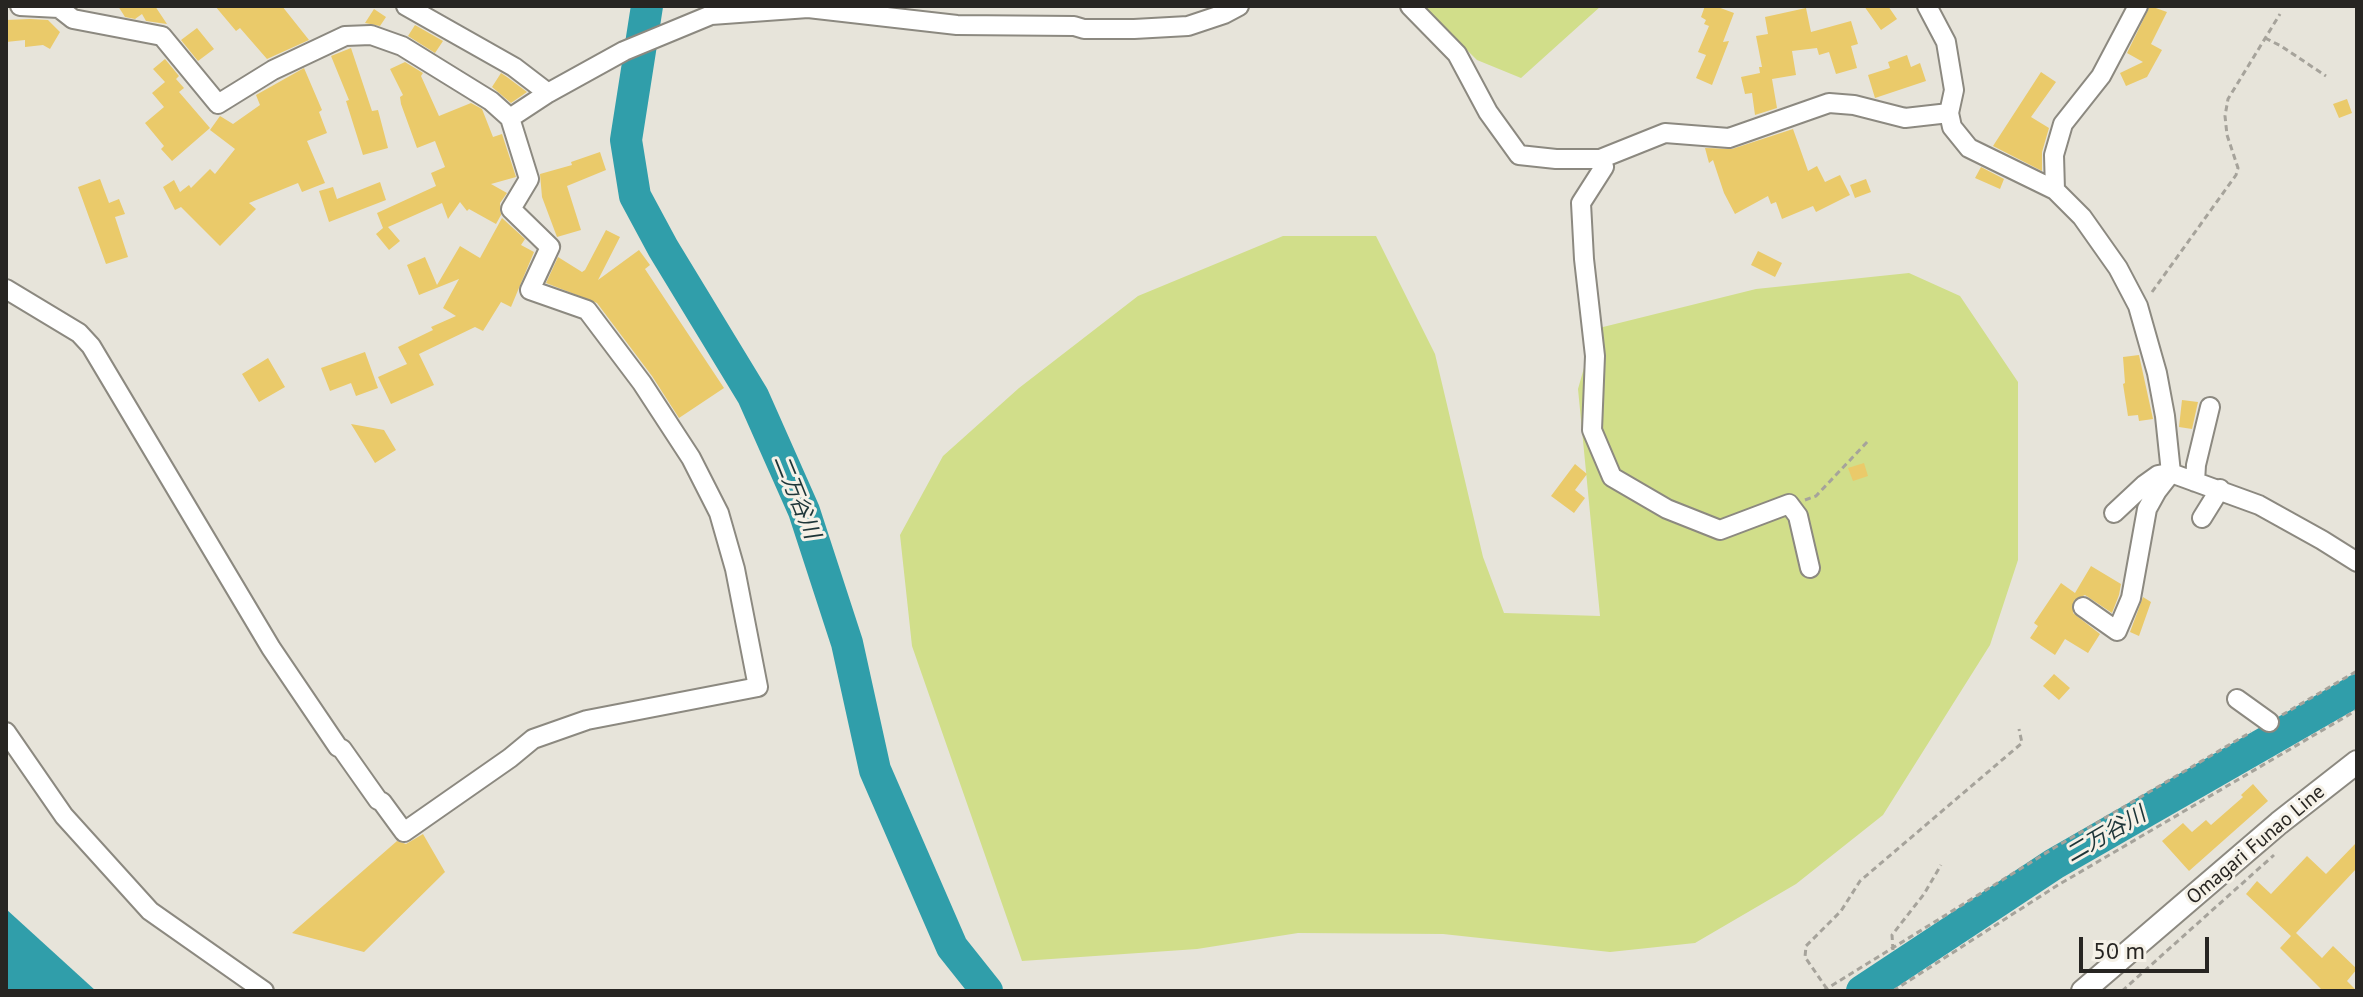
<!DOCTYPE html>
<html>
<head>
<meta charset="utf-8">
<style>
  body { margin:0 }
  #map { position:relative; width:2363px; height:997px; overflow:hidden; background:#e7e4da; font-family:"PT Sans",sans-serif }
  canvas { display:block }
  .frame { position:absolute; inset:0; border:8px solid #272522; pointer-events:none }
  .scale { position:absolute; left:2079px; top:937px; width:130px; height:36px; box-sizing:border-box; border:4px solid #272522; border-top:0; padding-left:10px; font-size:24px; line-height:28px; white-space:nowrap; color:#272522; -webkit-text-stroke:6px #f5f1e7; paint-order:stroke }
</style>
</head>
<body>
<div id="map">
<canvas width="2363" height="997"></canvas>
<div class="frame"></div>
<div class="scale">50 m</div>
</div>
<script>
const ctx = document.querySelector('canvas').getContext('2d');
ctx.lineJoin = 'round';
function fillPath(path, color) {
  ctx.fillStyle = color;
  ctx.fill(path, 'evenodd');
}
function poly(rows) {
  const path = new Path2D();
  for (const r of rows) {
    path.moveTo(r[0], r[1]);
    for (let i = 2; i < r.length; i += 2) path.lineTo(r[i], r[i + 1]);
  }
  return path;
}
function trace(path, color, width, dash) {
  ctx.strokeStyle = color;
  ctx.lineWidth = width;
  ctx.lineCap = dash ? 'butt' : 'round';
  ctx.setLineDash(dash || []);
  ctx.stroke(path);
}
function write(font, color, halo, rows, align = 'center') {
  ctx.font = font + ' "PT Sans","Noto Sans JP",sans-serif';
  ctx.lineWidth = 6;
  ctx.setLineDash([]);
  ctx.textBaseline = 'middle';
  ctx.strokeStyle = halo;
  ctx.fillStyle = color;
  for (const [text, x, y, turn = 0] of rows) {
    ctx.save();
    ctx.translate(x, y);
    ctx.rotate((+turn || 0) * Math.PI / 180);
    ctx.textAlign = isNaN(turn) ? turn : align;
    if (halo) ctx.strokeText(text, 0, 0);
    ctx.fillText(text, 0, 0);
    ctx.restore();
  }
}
const green = poly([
  [1422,6,1601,6,1521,78,1477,60],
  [1283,236,1376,236,1435,354,1483,557,1504,613,1600,616,1578,389,1595,329,1756,289,1909,273,1960,296,2018,382,2018,560,1990,645,1883,815,1796,884,1695,943,1610,952,1443,934,1298,933,1197,949,1022,961,912,646,900,535,943,456,1019,388,1138,296]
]);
const water = poly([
  [6,909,96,991,6,991]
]);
const river = poly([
  [647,6,626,140,635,196,663,248,753,396,804,511,847,643,875,770,952,947,987,991],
  [1862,991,2054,864,2357,690]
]);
const building = poly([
  [118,6,155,6,167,24,146,21,142,14,135,19,125,17],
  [215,6,282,6,309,40,267,59,240,28,236,31],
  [1705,6,1715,6,1734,13,1723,42,1729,41,1712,85,1696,78,1706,55,1698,52,1709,26,1704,24,1706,20,1701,17],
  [1864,6,1888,6,1897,19,1881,30],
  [2150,6,2167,12,2151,44,2162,50,2147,77,2126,86,2120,73,2143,62,2127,53],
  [1806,8,1811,32,1851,21,1858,44,1851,46,1857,68,1836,74,1829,52,1819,55,1817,48,1792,51,1796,75,1772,79,1777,108,1755,115,1752,93,1745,94,1741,77,1760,73,1759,67,1762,67,1756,36,1768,34,1765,17],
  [374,9,386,17,380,26,365,23],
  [30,19,48,20,60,32,50,49,43,45,25,47,25,40,6,42,6,20],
  [415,25,443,41,435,53,408,36],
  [197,28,214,49,198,61,181,40],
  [351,48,372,111,378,110,388,148,363,155,346,101,349,100,331,56],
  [1907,55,1911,67,1920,63,1926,81,1875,98,1868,75,1890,68,1888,62],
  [165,59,179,76,176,79,184,88,179,92,210,128,172,161,161,149,164,146,145,123,164,107,152,93,165,82,153,69],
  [405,62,423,73,421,76,439,116,471,103,482,109,493,137,502,134,516,177,491,184,507,193,500,203,501,215,496,224,469,209,467,211,460,202,448,219,442,203,388,227,400,241,389,250,376,234,383,228,377,213,436,186,431,173,445,167,435,141,417,148,401,104,400,97,403,95,390,69],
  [304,68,322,110,319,112,327,133,307,141,325,183,302,192,298,183,249,203,256,209,220,246,181,207,175,210,163,187,174,180,180,192,189,185,191,188,210,169,215,174,235,149,210,130,220,116,233,124,260,105,256,95],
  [2041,72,2056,82,2031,117,2049,128,2042,152,2042,171,1993,146],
  [501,73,507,77,527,92,511,103,492,87],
  [2347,99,2352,113,2339,118,2333,104],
  [1793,129,1808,171,1817,166,1825,182,1840,175,1850,195,1816,212,1813,206,1782,219,1776,202,1771,204,1768,196,1735,214,1724,193,1713,160,1709,163,1705,148,1732,149],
  [600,152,606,170,567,186,581,230,557,237,542,197,540,174,572,165,571,162],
  [1981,167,2004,179,2000,189,1975,178],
  [100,179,109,203,119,199,125,214,115,217,128,257,106,264,78,187],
  [1866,179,1871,192,1855,198,1850,185],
  [380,182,386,200,329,222,319,191,333,187,337,199],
  [502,218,525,239,521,245,534,252,511,307,501,302,483,331,475,327,419,354,434,385,391,404,378,377,407,364,398,347,433,330,431,327,456,316,443,308,459,279,419,295,407,265,425,257,437,285,460,246,480,258],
  [606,230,620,237,598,280,639,250,650,265,645,269,724,388,679,418,652,376,597,303,546,283,558,257,582,272,585,270],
  [1758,251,1782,263,1775,277,1751,265],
  [365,352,378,388,356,396,351,383,330,391,321,368],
  [2139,355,2153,419,2139,421,2138,415,2128,416,2123,384,2125,383,2123,357],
  [268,358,285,387,259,402,242,374],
  [2182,400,2198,402,2192,429,2179,427],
  [351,424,384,430,396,450,375,463],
  [1864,463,1868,476,1853,481,1848,468],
  [1575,464,1587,474,1575,490,1585,498,1574,513,1551,496],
  [2091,566,2121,584,2119,595,2112,613,2085,595,2074,600,2073,613,2100,634,2088,653,2065,639,2055,655,2030,638,2038,626,2034,623,2061,583,2075,593],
  [2143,597,2151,602,2139,636,2130,632],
  [2054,674,2070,688,2059,700,2043,686],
  [2253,784,2268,801,2189,871,2162,841,2183,823,2192,832,2206,820,2211,825,2243,797,2241,795],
  [423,834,445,872,364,952,292,933,397,841,406,844],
  [2357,842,2357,868,2296,933,2322,958,2333,946,2357,969,2347,981,2357,991,2323,991,2280,948,2291,936,2246,894,2257,881,2271,894,2307,856,2326,874]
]);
const path = poly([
  [2265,38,2281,46,2326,76],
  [2152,292,2236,175,2238,168,2227,135,2225,116,2228,99,2280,14],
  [1805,500,1816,496,1869,440],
  [2282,715,2357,671],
  [1893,950,1892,935,1924,894,1941,865],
  [1827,989,1805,957,1806,946,1841,911,1860,881,2022,743,2019,729],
  [1823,991,2054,848,2251,732],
  [1893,991,2058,885,2357,710],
  [2122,991,2274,855]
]);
const minor = poly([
  [20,6,59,8,63,6],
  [406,6,514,67,548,93],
  [1410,6,1457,54,1488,112,1519,155,1556,159,1600,159,1665,133,1729,138,1829,103,1854,105,1905,118,1949,113],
  [1927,6,1946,42,1954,90,1949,113,1952,127,1969,148,2055,190,2082,217,2118,268,2138,306,2157,373,2165,416,2171,473,2259,505,2322,540,2357,562],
  [510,118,548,93,624,51,711,15,808,8,957,25,1074,26,1084,29,1134,29,1188,26,1224,14,1239,6],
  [1600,159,1604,167,1581,203,1584,259,1595,356,1592,430,1612,477,1667,509,1720,530,1789,504,1798,516,1810,568],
  [2055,190,2054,155,2063,124,2101,76,2138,6],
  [6,289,79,333,91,346,271,648,338,747,342,749,378,800,382,802,404,832,510,758,533,739,587,720,758,687,735,569,719,513,691,458,642,383,587,310,530,290,550,247,511,209,529,179,510,118,491,101,402,46,371,35,345,36,273,70,218,104,162,36,73,19,59,8],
  [2195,482,2196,465,2210,407],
  [2114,513,2144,485,2158,475,2169,473],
  [2202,518,2220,489],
  [2083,607,2117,631,2131,598,2147,509,2157,491,2171,473],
  [2237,699,2269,722],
  [6,732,64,816,150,911,264,991]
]);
const major = poly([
  [2083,991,2279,823,2357,762]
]);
const streetNames = [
  ["Omagari Funao Line",2256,845,-40]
];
const waterNames = [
  ["二万谷川",796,497,68],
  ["二万谷川",2106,835,-30]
];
fillPath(green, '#d1de8a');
fillPath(water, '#309eaa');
trace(river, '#309eaa', 32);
fillPath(building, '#eaca6a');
trace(minor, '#8c8980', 22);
trace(major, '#8c8980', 26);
trace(path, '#a6a39b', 3, [6, 4]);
trace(minor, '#fff', 18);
trace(major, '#fff', 22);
write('20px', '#272522', '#f5f1e7', streetNames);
write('italic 22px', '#1d3538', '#f5f1e7', waterNames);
</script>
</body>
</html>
